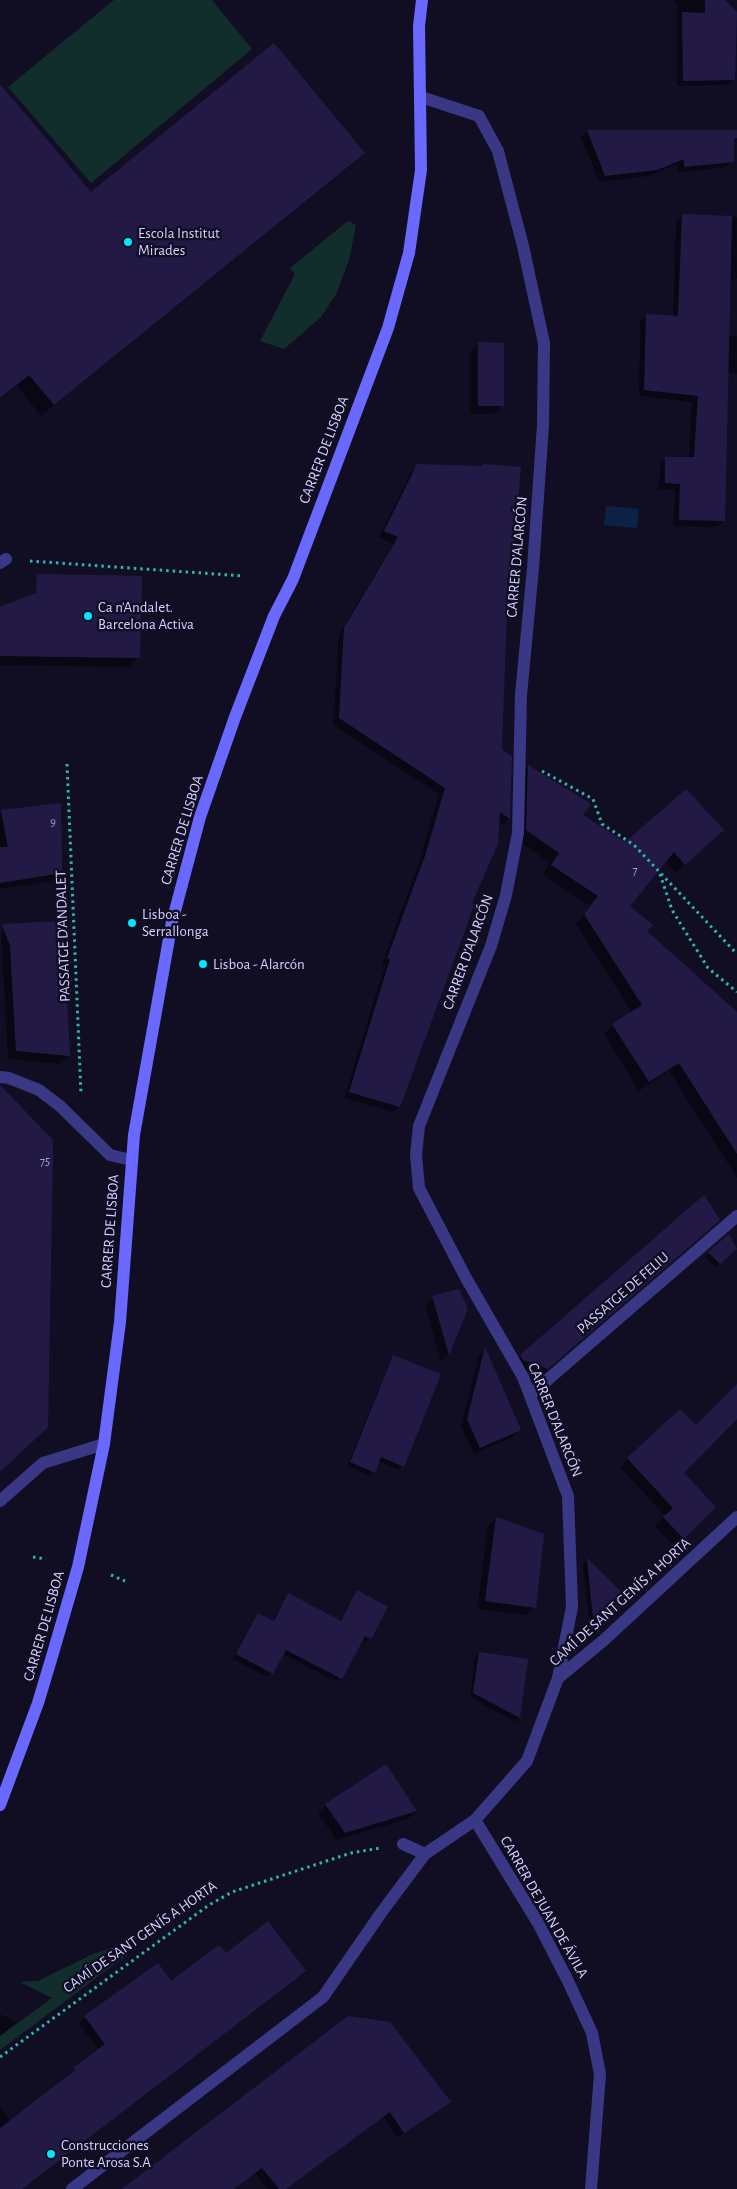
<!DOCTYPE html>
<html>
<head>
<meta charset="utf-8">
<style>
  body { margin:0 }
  canvas { display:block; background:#110e24 }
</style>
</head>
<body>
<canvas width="737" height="2189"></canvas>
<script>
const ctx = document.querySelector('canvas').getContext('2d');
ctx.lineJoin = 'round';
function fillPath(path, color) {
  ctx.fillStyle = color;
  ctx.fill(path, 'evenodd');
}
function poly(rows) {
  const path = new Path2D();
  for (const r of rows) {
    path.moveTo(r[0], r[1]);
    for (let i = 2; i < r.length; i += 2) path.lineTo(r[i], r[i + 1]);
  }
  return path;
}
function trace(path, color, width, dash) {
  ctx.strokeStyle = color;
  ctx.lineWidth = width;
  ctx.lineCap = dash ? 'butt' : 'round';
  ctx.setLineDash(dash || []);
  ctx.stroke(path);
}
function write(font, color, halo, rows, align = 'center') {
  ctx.font = font + ' "Alegreya Sans",sans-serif';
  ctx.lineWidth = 5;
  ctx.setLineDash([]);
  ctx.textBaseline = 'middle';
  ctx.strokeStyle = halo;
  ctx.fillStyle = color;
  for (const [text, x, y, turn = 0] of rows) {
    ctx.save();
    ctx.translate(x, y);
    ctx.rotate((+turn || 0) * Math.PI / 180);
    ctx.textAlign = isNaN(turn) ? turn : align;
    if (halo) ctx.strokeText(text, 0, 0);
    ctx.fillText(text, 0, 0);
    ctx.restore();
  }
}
const green = poly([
  [114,0,212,0,252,49,91,183,8,87],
  [348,221,356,225,349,260,336,294,321,317,284,349,260,341,295,274,290,268],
  [124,1944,128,1948,127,1955,0,2050,0,2036,52,1998,20,1982,38,1981,93,1954]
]);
const water = poly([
  [606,506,639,509,637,528,604,525]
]);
const shadow = poly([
  [675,0,724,0,734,79,728,85,677,86,677,2,675,4],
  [0,84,91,194,363,153,351,165,41,416,17,386,0,399],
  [587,131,737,131,737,140,733,142,732,161,726,167,678,173,678,164,649,176,599,182,581,137],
  [683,215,737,217,737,279,730,280,728,336,737,336,737,373,728,373,723,521,717,527,673,526,675,490,659,489,660,464,666,458,689,459,692,402,639,396,640,322,646,316,673,317,676,221],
  [479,344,502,406,494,414,470,414,470,352],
  [418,465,482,467,484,465,510,582,507,586,501,751,510,756,509,818,503,824,498,821,471,904,399,1106,393,1112,344,1098,385,965,382,964,419,863,439,794,333,725,339,635,393,544,379,537,411,472],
  [0,608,139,658,129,667,0,665],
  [528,767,589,805,581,816,625,844,713,839,675,873,664,861,628,906,645,932,737,1014,737,1178,669,1071,639,1091,604,1034,613,1025,632,1013,576,924,590,906,542,874,550,863,517,840,519,776],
  [2,811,60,872,52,881,0,889,0,813],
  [9,925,68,1056,60,1064,8,1059,1,933],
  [704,1197,710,1228,538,1377,515,1368,513,1365,521,1356],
  [729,1236,737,1248,715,1267,705,1257],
  [433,1297,467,1309,448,1354,441,1361,425,1305],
  [485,1350,519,1430,513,1437,474,1454,461,1426,479,1355],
  [394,1357,403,1466,399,1470,378,1461,374,1472,370,1476,347,1466,390,1361],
  [737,1403,737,1417,682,1473,714,1507,675,1547,655,1526,665,1516,620,1467,680,1410,696,1427],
  [496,1518,535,1607,527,1615,477,1609,488,1526],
  [587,1560,624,1596,590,1631,583,1564],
  [357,1592,370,1638,366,1642,362,1640,337,1682,283,1654,268,1677,233,1659,255,1619,259,1615,272,1622,288,1595,339,1622],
  [479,1653,527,1660,519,1718,515,1722,470,1697,475,1657],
  [326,1805,416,1811,408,1819,336,1840,318,1813],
  [225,1955,305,1971,21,2189,0,2189,0,2106,11,2121,99,2050,79,2024,85,2017,171,1982],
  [0,2014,17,2022,0,2036],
  [348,2017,450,2101,397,2138,383,2117,286,2189,268,2189,255,2173,234,2189,124,2189]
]);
const building = poly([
  [705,0,725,0,737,12,735,80,683,81,682,12,705,13],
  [274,43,365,153,54,405,29,375,0,398,0,84,91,192],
  [587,130,737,130,737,138,734,139,734,162,684,167,684,159,657,170,605,176],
  [682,214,732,216,725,521,679,520,680,484,665,483,665,457,694,457,698,396,644,390,646,314,678,316],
  [478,342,504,343,504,406,478,406],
  [417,464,483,466,483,464,521,467,511,583,508,583,502,745,502,750,512,756,510,819,500,812,498,844,472,903,474,904,467,925,400,1107,349,1092,390,959,387,958,425,856,445,788,339,718,344,628,398,537,384,531],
  [37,574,142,576,140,658,0,656,0,607,36,593],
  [528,765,591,804,583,815,625,842,686,789,724,830,685,865,674,852,630,906,653,925,647,931,737,1012,737,1154,679,1063,649,1082,612,1024,642,1005,584,914,598,896,551,865,559,853,526,830],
  [61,803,62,873,0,883,0,847,8,847,1,810],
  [63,921,70,1056,16,1051,10,946,2,924],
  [0,1085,53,1140,53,1151,48,1427,0,1472],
  [704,1195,720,1220,548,1369,523,1360,520,1355],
  [729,1234,737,1249,720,1264,708,1252],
  [459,1289,468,1309,449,1355,432,1296],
  [485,1347,521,1430,480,1448,467,1419],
  [393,1355,441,1374,404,1467,381,1457,375,1473,350,1462],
  [737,1384,737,1419,684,1473,716,1507,684,1539,663,1517,673,1508,627,1458,680,1409,696,1425],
  [496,1517,544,1534,536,1608,485,1601],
  [587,1558,626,1596,594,1629],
  [357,1590,388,1607,371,1639,365,1636,342,1679,286,1650,273,1674,236,1654,258,1613,274,1621,288,1593,341,1621],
  [479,1652,528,1659,520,1718,473,1693],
  [386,1764,417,1811,345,1833,325,1804],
  [268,1921,306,1971,22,2189,0,2189,0,2128,75,2070,73,2068,105,2044,84,2016,158,1963,171,1981,219,1945,226,1953],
  [348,2016,390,2022,451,2102,404,2133,390,2112,286,2189,279,2189,262,2168,234,2189,122,2189]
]);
const path = poly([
  [30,561,244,576],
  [67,764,81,1094],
  [542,771,593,799,602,824,634,845,737,954],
  [660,874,672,910,708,968,737,992],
  [33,1557,46,1559],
  [111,1575,125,1581],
  [0,2057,209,1905,232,1892,351,1853,380,1848]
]);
const lane = poly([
  [558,1678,604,1640,737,1517]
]);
const street = poly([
  [0,563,6,559],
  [0,1077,9,1078,39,1090,60,1106,110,1155,131,1160],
  [530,1395,737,1216],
  [0,1501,43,1463,104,1444],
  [475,1820,538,1923,568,1981,592,2033,600,2074,591,2189],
  [403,1844,425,1854],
  [72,2189,323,1997,381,1913,425,1854,475,1820,527,1761,558,1678,572,1607,568,1496,523,1377,466,1278,419,1188,416,1155,419,1126,491,946,506,895,518,833,521,695,533,568,543,425,544,343,523,246,498,151,479,116,421,97]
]);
const secondary = poly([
  [0,1805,38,1703,53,1653,78,1567,104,1444,120,1322,134,1135,172,922,200,817,235,717,274,616,293,579,388,328,409,253,421,170,419,26,422,0]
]);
const markers = [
  [128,242,5,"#00e7fc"],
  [88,616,5,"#00e7fc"],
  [132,923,5,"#00e7fc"],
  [203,964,5,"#00e7fc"],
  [51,2154,5,"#00e7fc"]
];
const numberNames = [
  ["9",53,822],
  ["7",635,870],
  ["75",45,1161]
];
const poiNames = [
  ["Escola Institut",138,233],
  ["Mirades",138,250],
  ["Ca n'Andalet.",98,607],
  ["Barcelona Activa",98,624],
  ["Lisboa -",142,914],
  ["Serrallonga",142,931],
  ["Lisboa - Alarcón",213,964],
  ["Construcciones",61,2145],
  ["Ponte Arosa S.A",61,2162]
];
const streetNames = [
  ["CARRER DE LISBOA",324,450,-69],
  ["CARRER D'ALARCÓN",517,557,-85],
  ["CARRER DE LISBOA",182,830,-73],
  ["PASSATGE D'ANDALET",63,936,-92],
  ["CARRER D'ALARCÓN",468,952,-70],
  ["CARRER DE LISBOA",110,1231,-86],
  ["PASSATGE DE FELIU",623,1293,-41],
  ["CARRER D'ALARCÓN",555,1420,68],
  ["CAMÍ DE SANT GENÍS A HORTA",620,1602,-42],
  ["CARRER DE LISBOA",44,1626,-74],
  ["CARRER DE JUAN DE ÁVILA",544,1907,60],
  ["CAMÍ DE SANT GENÍS A HORTA",140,1937,-35]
];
fillPath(green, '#112e2d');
fillPath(water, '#0b2246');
fillPath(shadow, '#0007');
fillPath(building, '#221a45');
trace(path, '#2cb7ad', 3, [2.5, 4]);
trace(lane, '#3a3884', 12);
trace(street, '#3a3884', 12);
trace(secondary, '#6968ff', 12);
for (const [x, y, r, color] of markers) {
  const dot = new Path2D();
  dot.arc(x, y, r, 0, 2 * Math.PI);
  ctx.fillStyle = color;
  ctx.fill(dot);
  trace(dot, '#110e24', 2);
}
write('12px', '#a8a3d0', null, numberNames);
write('15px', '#d5d1ff', '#110e24', poiNames, 'left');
write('15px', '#d5d1ff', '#110e24', streetNames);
</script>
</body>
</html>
